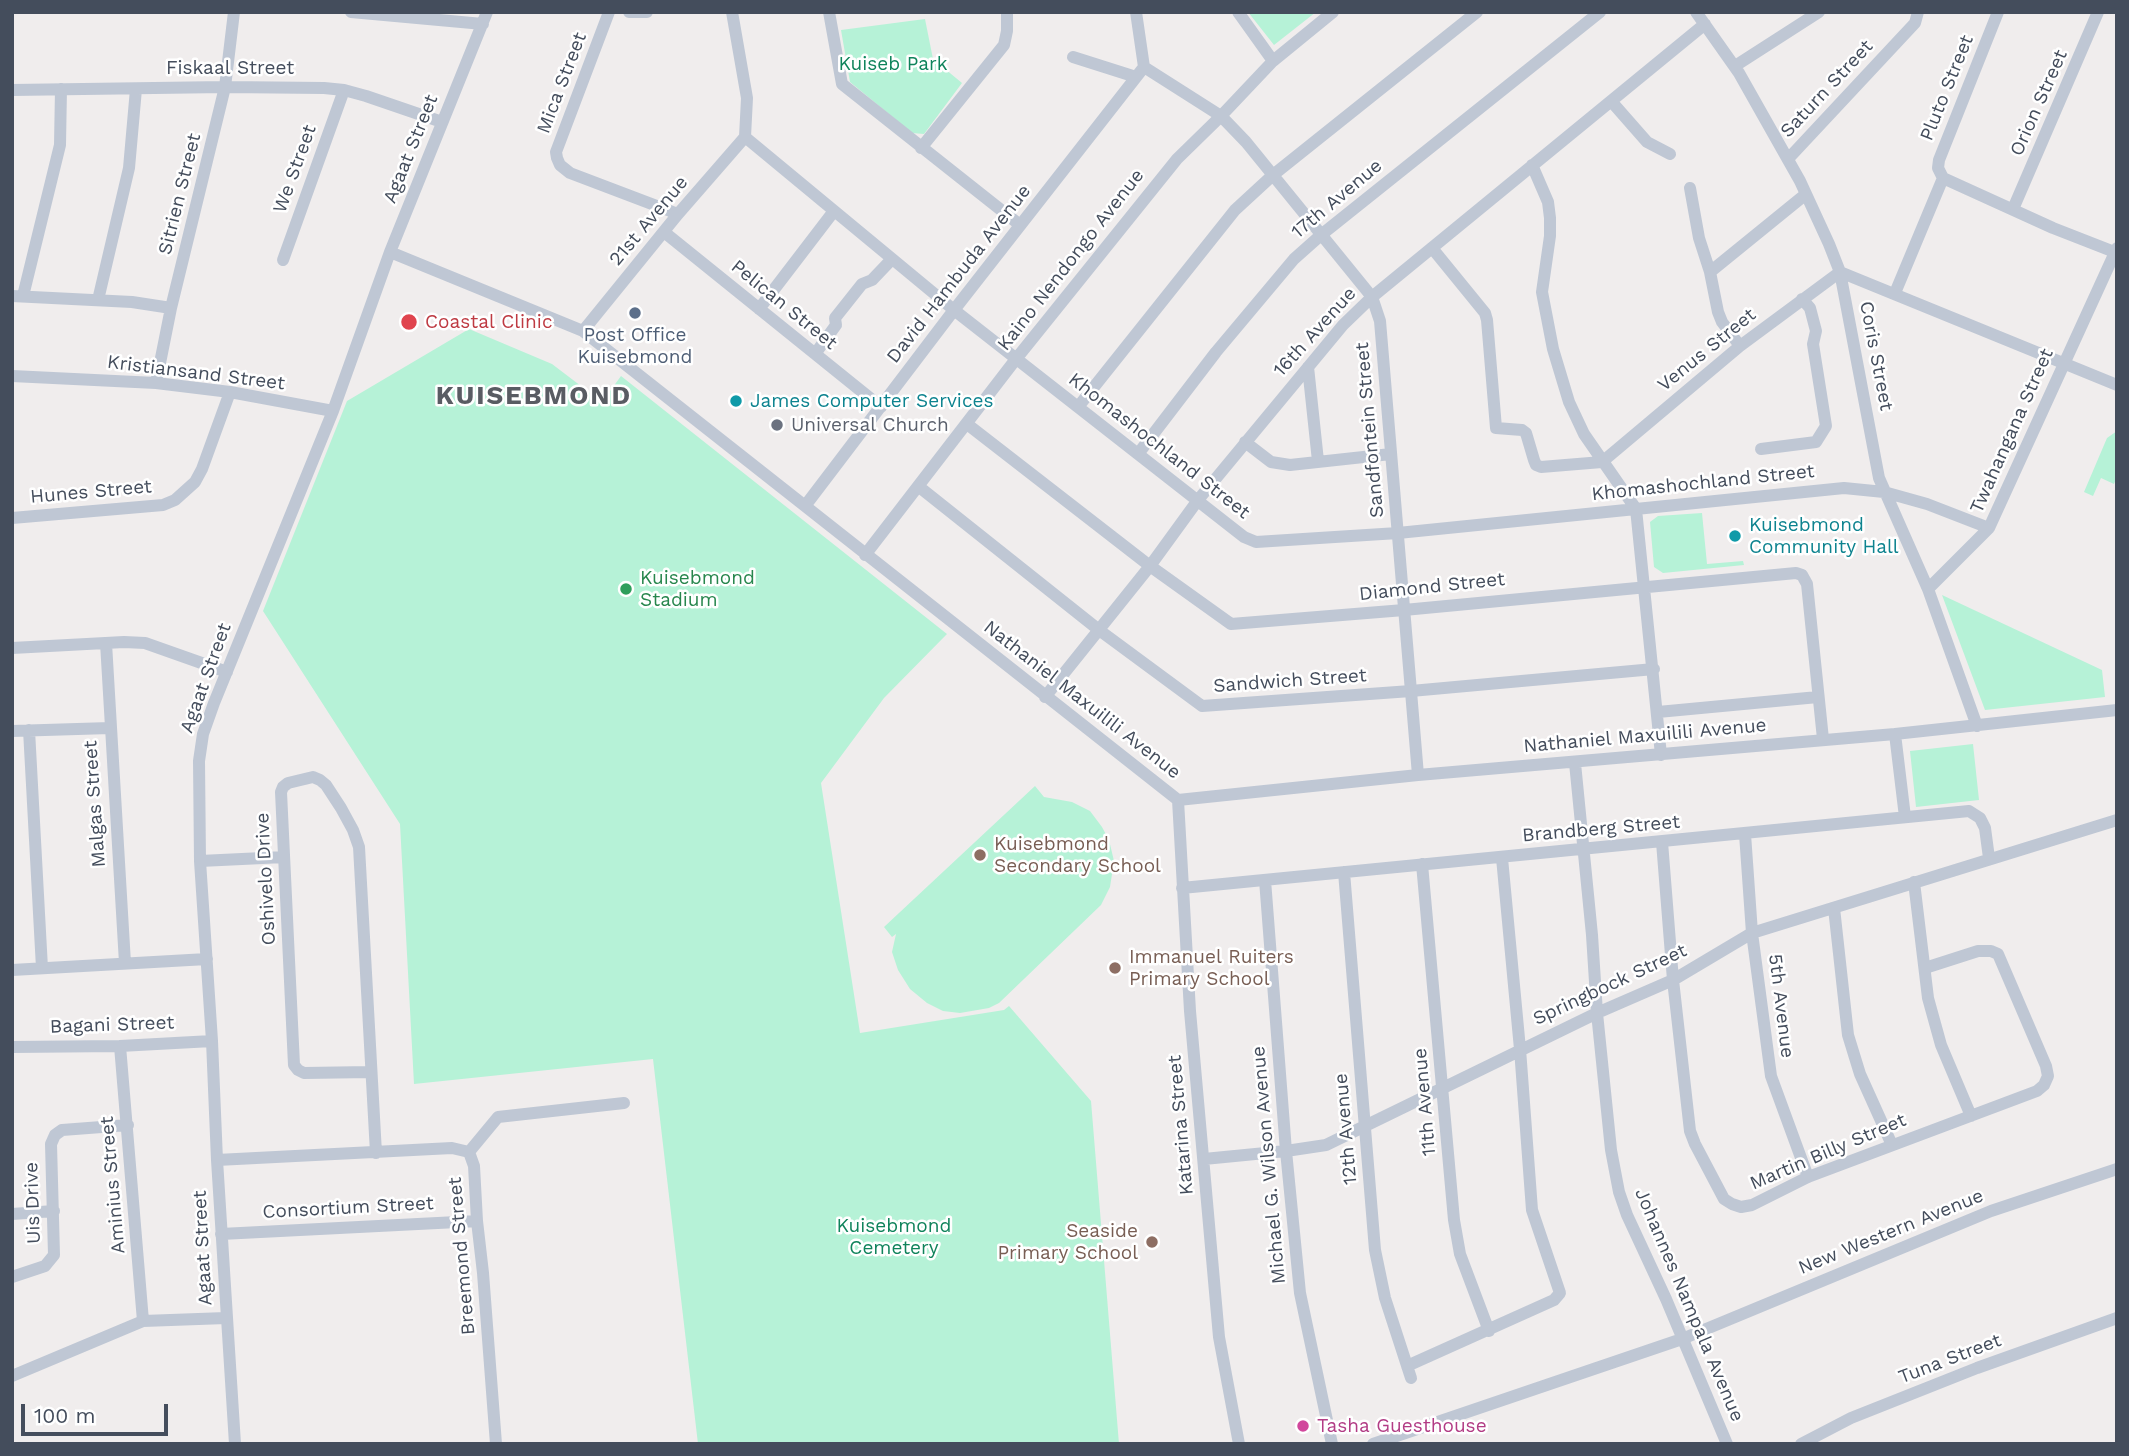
<!DOCTYPE html>
<html>
<head>
<meta charset="utf-8">
<style>
  body { margin:0 }
  #map { position:relative; width:2129px; height:1456px; overflow:hidden; background:#f0eded; font-family:"Work Sans",sans-serif }
  canvas { display:block }
  .frame { position:absolute; inset:0; border:14px solid #444d5c; pointer-events:none }
  .scale { position:absolute; left:21px; top:1404px; width:147px; height:32px; box-sizing:border-box; border:4px solid #444d5c; border-top:0; padding-left:9px; font-size:21px; line-height:24px; white-space:nowrap; color:#444d5c; -webkit-text-stroke:5px #fff; paint-order:stroke }
</style>
</head>
<body>
<div id="map">
<canvas width="2129" height="1456"></canvas>
<div class="frame"></div>
<div class="scale">100 m</div>
</div>
<script>
const ctx = document.querySelector('canvas').getContext('2d');
ctx.lineJoin = 'round';
function fillPath(path, color) {
  ctx.fillStyle = color;
  ctx.fill(path, 'evenodd');
}
function poly(rows) {
  const path = new Path2D();
  for (const r of rows) {
    path.moveTo(r[0], r[1]);
    for (let i = 2; i < r.length; i += 2) path.lineTo(r[i], r[i + 1]);
  }
  return path;
}
function trace(path, color, width, dash) {
  ctx.strokeStyle = color;
  ctx.lineWidth = width;
  ctx.lineCap = dash ? 'butt' : 'round';
  ctx.setLineDash(dash || []);
  ctx.stroke(path);
}
function write(font, color, halo, rows, align = 'center') {
  ctx.font = font + ' "Work Sans",sans-serif';
  ctx.lineWidth = 5;
  ctx.setLineDash([]);
  ctx.textBaseline = 'middle';
  ctx.strokeStyle = halo;
  ctx.fillStyle = color;
  for (const [text, x, y, turn = 0] of rows) {
    ctx.save();
    ctx.translate(x, y);
    ctx.rotate((+turn || 0) * Math.PI / 180);
    ctx.textAlign = isNaN(turn) ? turn : align;
    if (halo) ctx.strokeText(text, 0, 0);
    ctx.fillText(text, 0, 0);
    ctx.restore();
  }
}
const green = poly([
  [1248,12,1316,12,1274,45],
  [925,19,933,59,962,83,924,134,912,133,850,82,841,30],
  [469,329,552,364,602,402,621,376,947,634,884,698,821,783,860,1033,1004,1010,1009,1006,1091,1101,1119,1444,698,1444,653,1059,414,1084,400,824,263,611,347,401],
  [2117,431,2117,477,2114,484,2101,478,2093,496,2084,492,2107,438],
  [1702,513,1707,564,1743,561,1744,565,1663,573,1654,567,1650,522,1658,516],
  [1942,595,2102,670,2105,697,1985,710],
  [1973,744,1979,800,1916,807,1910,751],
  [1035,786,1044,797,1072,802,1090,811,1102,827,1109,840,1114,861,1110,887,1101,905,999,1003,989,1008,960,1013,943,1011,927,1003,910,989,898,970,892,952,896,934,892,937,884,927]
]);
const minor = poly([
  [351,12,483,24],
  [609,12,556,152,557,158,560,165,570,173,678,214],
  [629,12,647,12],
  [732,12,747,98,745,137,954,310,1244,537,1256,542,1398,533,1844,488,1884,492,1927,504,1989,528,2117,248],
  [829,12,842,84,1020,225],
  [1136,12,1144,67],
  [1238,12,1273,61],
  [1696,12,1739,73,1800,181,1829,244,1840,272,1879,478,1928,589,1977,726],
  [1073,57,1136,77],
  [1735,66,1819,12],
  [1144,67,1221,116,1246,142,1372,297,1380,321,1418,775],
  [12,90,225,87,324,88,344,90,366,96,442,122],
  [1611,101,1647,142,1670,154],
  [921,148,1004,45,1007,31,1007,12],
  [1788,159,1915,23,1918,12],
  [1532,165,1548,202,1550,218,1550,236,1542,292,1553,349,1569,402,1584,434,1636,509,1661,755],
  [1943,178,2053,228,2117,253],
  [1943,178,1938,168,1939,160,1998,12],
  [1690,188,1699,238,1710,272,1718,312,1722,322,1740,346],
  [2013,209,2098,12],
  [664,232,881,407],
  [1432,248,1485,313,1487,320,1496,428,1522,430,1526,433,1534,460,1536,465,1541,467,1602,462,1740,346,1840,272,2117,385],
  [390,252,583,331,1178,800,1418,775,1895,734,2117,710],
  [283,260,344,90],
  [1710,272,1806,194],
  [1895,293,1943,178],
  [12,296,132,302,171,308],
  [23,296,60,145,61,89],
  [98,300,129,168,136,89],
  [759,309,834,211],
  [583,331,678,214,745,137],
  [815,354,836,325,835,318,862,284,872,280,892,259],
  [1308,367,1318,461],
  [12,376,156,383,230,392,333,411],
  [156,383,171,308,225,87,234,12],
  [1078,407,1235,210,1273,175,1477,12],
  [967,424,1150,566,1231,624,1404,610,1796,573,1802,575,1807,584,1823,739],
  [1245,442,1271,462,1290,465,1391,454],
  [1761,449,1816,442,1826,426,1813,344,1816,331,1810,308,1802,299],
  [1138,454,1216,352,1294,259,1321,235,1600,12],
  [918,486,1099,630,1202,706,1411,691,1654,669],
  [805,506,954,310,1144,67],
  [12,518,163,505,175,500,195,482,202,469,230,392],
  [865,555,1016,359,1177,159,1221,116,1273,61,1333,12],
  [1928,589,1989,528],
  [106,643,125,963],
  [12,648,124,642,145,643,227,672],
  [1045,697,1150,566,1198,500,1343,325,1372,297,1705,24],
  [1658,712,1818,697],
  [29,730,42,968],
  [12,731,110,728],
  [1895,734,1905,817],
  [1575,763,1592,935,1597,1013,1611,1150,1619,1192,1627,1215,1666,1299,1727,1444],
  [1178,800,1190,1011,1219,1337,1239,1444],
  [1745,834,1752,933,1771,1076,1808,1177],
  [1662,842,1673,980,1690,1131,1695,1144,1724,1199,1732,1204,1741,1207,1752,1205,1808,1177,2037,1091,2044,1085,2048,1076,2046,1066,1998,954,1991,951,1978,951,1925,968],
  [200,861,284,857],
  [1422,864,1454,1220,1460,1254,1489,1331],
  [1344,872,1375,1250,1385,1298,1411,1378],
  [1265,880,1286,1151,1300,1293,1332,1444],
  [1914,882,1928,998,1941,1045,1971,1116],
  [1182,888,1969,811,1980,818,1985,828,1989,858],
  [1834,908,1848,1035,1860,1074,1892,1145],
  [12,970,207,959],
  [120,1046,143,1321],
  [12,1047,120,1046,212,1041],
  [371,1072,304,1073,298,1070,294,1065,281,792,283,787,288,783,313,777,320,780,326,785,341,808,353,830,359,847,376,1153],
  [469,1152,498,1117,624,1103],
  [1204,1159,1286,1151,1326,1145,1597,1013,1673,980,1752,933,2117,820],
  [217,1160,452,1148,469,1152,474,1166,477,1221,483,1273,496,1444],
  [12,1214,54,1211],
  [221,1234,477,1221],
  [12,1277,45,1266,54,1255,51,1144,55,1135,62,1130,128,1125],
  [1407,1366,1554,1300,1560,1293,1532,1210,1520,1049,1502,858],
  [12,1376,143,1321,226,1318],
  [235,1444,217,1160,212,1041,200,861,199,761,203,734,214,703,333,411,390,252,487,12],
  [1373,1444,1682,1339,1991,1211,2117,1169],
  [1801,1444,1851,1418,1977,1368,2117,1318]
]);
const markers = [
  [635,313,7,"#5c6f8a"],
  [409,322,9,"#e0444e"],
  [736,401,7,"#0f9aa8"],
  [777,425,7,"#6b7280"],
  [1735,536,7,"#0f9aa8"],
  [626,589,7,"#2e9e5b"],
  [980,855,7,"#8d6e63"],
  [1115,968,7,"#8d6e63"],
  [1152,1242,7,"#8d6e63"],
  [1303,1426,7,"#d1479c"]
];
const parkNames = [
  ["Kuiseb Park",893,64],
  ["Kuisebmond",894,1226],
  ["Cemetery",894,1248]
];
const streetNames = [
  ["Fiskaal Street",230,68],
  ["Mica Street",562,83,-69],
  ["Pluto Street",1947,88,-68],
  ["Saturn Street",1827,89,-47],
  ["Orion Street",2039,103,-66],
  ["Agaat Street",411,149,-68],
  ["We Street",295,169,-70],
  ["Sitrien Street",180,194,-76],
  ["17th Avenue",1337,199,-40],
  ["21st Avenue",649,221,-50],
  ["Kaino Nendongo Avenue",1071,260,-52],
  ["David Hambuda Avenue",959,274,-52],
  ["Pelican Street",784,305,39],
  ["16th Avenue",1315,332,-48],
  ["Venus Street",1707,350,-39],
  ["Coris Street",1876,356,79],
  ["Kristiansand Street",196,373,7],
  ["Sandfontein Street",1370,430,-95],
  ["Twahangana Street",2012,431,-66],
  ["Khomashochland Street",1159,446,38],
  ["Khomashochland Street",1703,483,-6],
  ["Hunes Street",91,492,-5],
  ["Diamond Street",1432,587,-6],
  ["Agaat Street",206,678,-70],
  ["Sandwich Street",1290,681,-4],
  ["Nathaniel Maxuilili Avenue",1082,700,38],
  ["Nathaniel Maxuilili Avenue",1645,736,-5],
  ["Malgas Street",95,804,-94],
  ["Brandberg Street",1601,829,-5],
  ["Oshivelo Drive",266,879,-93],
  ["Springbock Street",1610,985,-25],
  ["5th Avenue",1781,1006,83],
  ["Bagani Street",112,1025,-2],
  ["11th Avenue",1425,1102,-95],
  ["Katarina Street",1181,1125,-95],
  ["12th Avenue",1346,1129,-95],
  ["Martin Billy Street",1828,1152,-23],
  ["Michael G. Wilson Avenue",1269,1165,-95],
  ["Aminius Street",113,1185,-95],
  ["Uis Drive",33,1203,-92],
  ["Consortium Street",348,1208,-3],
  ["New Western Avenue",1891,1232,-22],
  ["Agaat Street",203,1248,-93],
  ["Breemond Street",462,1256,-95],
  ["Johannes Nampala Avenue",1689,1305,67],
  ["Tuna Street",1950,1359,-21]
];
const healthNames = [
  ["Coastal Clinic",425,322]
];
const serviceNames = [
  ["Post Office",635,335],
  ["Kuisebmond",635,357]
];
const cultureNames = [
  ["James Computer Services",750,401],
  ["Kuisebmond",1749,525],
  ["Community Hall",1749,547]
];
const worshipNames = [
  ["Universal Church",791,425]
];
const leisureNames = [
  ["Kuisebmond",640,578],
  ["Stadium",640,600]
];
const educationNames = [
  ["Kuisebmond",994,844],
  ["Secondary School",994,866],
  ["Immanuel Ruiters",1129,957],
  ["Primary School",1129,979],
  ["Seaside",1138,1231,"right"],
  ["Primary School",1138,1253,"right"]
];
const hotelNames = [
  ["Tasha Guesthouse",1317,1426]
];
const districtNames = [
  ["KUISEBMOND",534,396]
];
fillPath(green, '#b6f2d7');
trace(minor, '#bfc7d4', 12);
for (const [x, y, r, color] of markers) {
  const dot = new Path2D();
  dot.arc(x, y, r, 0, 2 * Math.PI);
  ctx.fillStyle = color;
  ctx.fill(dot);
  trace(dot, '#fff', 2.5);
}
write('19px', '#0f835b', '#fff', parkNames);
write('19px', '#444d5c', '#fff', streetNames);
write('19px', '#be3a42', '#fff', healthNames, 'left');
write('19px', '#4e5e75', '#fff', serviceNames);
write('19px', '#0d838f', '#fff', cultureNames, 'left');
write('19px', '#5b616d', '#fff', worshipNames, 'left');
write('19px', '#27864d', '#fff', leisureNames, 'left');
write('19px', '#785e54', '#fff', educationNames, 'left');
write('19px', '#b23c85', '#fff', hotelNames, 'left');
ctx.letterSpacing = '2px';
write('bold 26px', '#595c63', '#fff', districtNames);
ctx.letterSpacing = '0px';
</script>
</body>
</html>
